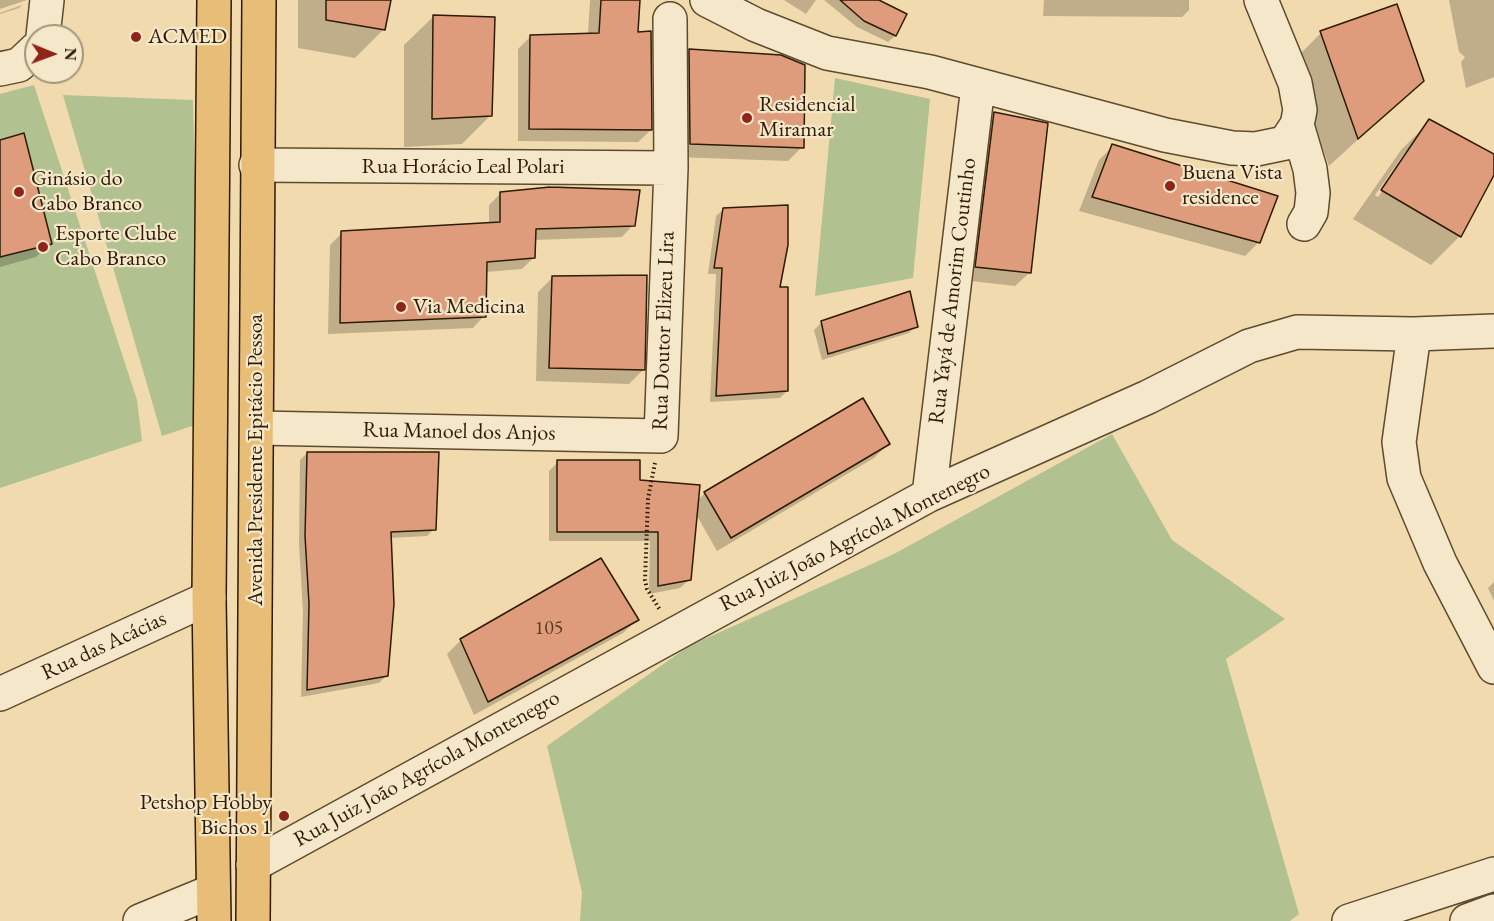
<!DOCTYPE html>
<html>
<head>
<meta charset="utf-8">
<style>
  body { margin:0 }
  #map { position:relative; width:1494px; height:921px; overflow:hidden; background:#f0daae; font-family:"EB Garamond",serif }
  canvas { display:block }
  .north { position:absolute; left:24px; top:24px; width:60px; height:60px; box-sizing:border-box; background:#f5e7ca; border:2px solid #a5957a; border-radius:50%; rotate:91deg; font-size:16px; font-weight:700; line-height:24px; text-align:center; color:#2e1b03 }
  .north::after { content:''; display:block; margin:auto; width:21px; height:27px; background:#8f2418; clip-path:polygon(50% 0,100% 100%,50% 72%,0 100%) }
</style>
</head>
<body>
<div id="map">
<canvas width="1494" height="921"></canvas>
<div class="north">N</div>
</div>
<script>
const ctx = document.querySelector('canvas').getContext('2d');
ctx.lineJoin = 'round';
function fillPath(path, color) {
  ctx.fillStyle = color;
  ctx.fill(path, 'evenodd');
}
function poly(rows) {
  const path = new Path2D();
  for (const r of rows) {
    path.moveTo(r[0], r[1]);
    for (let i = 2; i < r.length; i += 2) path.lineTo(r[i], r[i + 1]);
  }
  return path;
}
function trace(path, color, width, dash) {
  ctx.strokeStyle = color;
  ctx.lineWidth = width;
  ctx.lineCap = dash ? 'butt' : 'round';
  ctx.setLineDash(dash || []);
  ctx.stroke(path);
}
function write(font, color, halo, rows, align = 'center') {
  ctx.font = font + ' "EB Garamond",serif';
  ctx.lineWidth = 4.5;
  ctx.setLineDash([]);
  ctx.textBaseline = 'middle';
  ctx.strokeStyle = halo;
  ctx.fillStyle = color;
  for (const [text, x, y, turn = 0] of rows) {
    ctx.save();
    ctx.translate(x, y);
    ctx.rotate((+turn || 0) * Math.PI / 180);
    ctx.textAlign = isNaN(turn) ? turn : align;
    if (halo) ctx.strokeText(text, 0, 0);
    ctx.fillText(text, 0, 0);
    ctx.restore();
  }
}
const green = poly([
  [835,78,930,99,913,278,815,296],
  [34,85,137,400,142,441,0,488,0,94],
  [63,95,193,100,201,423,162,436],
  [1112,434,1172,540,1285,619,1226,659,1299,914,1290,921,580,921,582,892,547,746,689,646,894,554]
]);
const shadow = poly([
  [0,0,27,0,0,9],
  [298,0,389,0,384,29,355,58,298,48],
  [590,0,638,0,637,33,651,130,638,142,518,141,518,49,530,37,588,35],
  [784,0,816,0,806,14],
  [824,0,875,0,905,14,895,36,888,42,857,27],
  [1044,0,1189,0,1189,10,1182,17,1043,16],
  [1449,0,1494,0,1494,77,1466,88,1461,62,1465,57,1459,52],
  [22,5,19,8,0,14,0,13],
  [433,17,490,116,462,144,404,147,404,45],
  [1321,33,1422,81,1329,166,1292,62],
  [690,50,802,147,788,161,676,157,676,64],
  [994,113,1029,273,1015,286,962,280,980,127],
  [1430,121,1494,156,1494,171,1460,236,1431,265,1353,219,1401,150],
  [1406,151,1409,151,1378,197,1375,195],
  [0,141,50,243,36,257,0,267],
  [1113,146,1259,242,1245,256,1079,211,1099,160],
  [501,193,633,225,622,237,534,240,534,257,522,269,485,272,484,316,473,328,328,334,330,245,342,233,489,225,489,205],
  [724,209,778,289,787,391,780,398,710,402,716,274,708,274,716,216],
  [552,278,643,370,629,384,536,381,538,292],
  [821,323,916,326,909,333,822,360,814,330],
  [888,444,874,458,717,551,696,514,690,579,680,588,649,594,650,541,549,541,549,471,558,462,639,482,697,501,705,493],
  [307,453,434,529,427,536,389,538,386,676,379,683,301,697,303,612,299,544,300,460],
  [1494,582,1494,601,1488,588],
  [637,620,623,633,474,715,447,654,461,640]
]);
const building = poly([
  [326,0,391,0,385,30,326,20,326,0],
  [601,0,640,0,638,32,651,31,652,130,529,129,530,35,599,33,601,0],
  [840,0,879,0,907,14,896,36,864,21,840,0],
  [1397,4,1424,81,1358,139,1320,31,1397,4],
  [433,15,495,17,492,116,432,119,433,15],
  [689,49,781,55,805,65,804,148,690,144,689,49],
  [994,112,1048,123,1031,273,975,267,994,112],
  [1429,119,1494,154,1494,175,1461,237,1381,190,1429,119],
  [24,133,52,244,0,257,0,140,24,133],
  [1112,144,1278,196,1260,243,1092,197,1112,144],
  [550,187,640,190,635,226,536,229,535,258,487,262,486,317,340,323,341,231,500,222,500,192,550,187],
  [788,205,788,245,780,287,788,287,788,391,716,396,722,268,714,268,723,208,788,205],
  [647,275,645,370,549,368,552,276,647,275],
  [910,291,918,327,828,354,821,321,910,291],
  [863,398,890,444,731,538,704,492,863,398],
  [307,452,439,452,436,530,391,532,394,604,388,676,307,690,309,604,305,536,307,452],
  [557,460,640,460,640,480,700,485,691,580,658,586,658,532,557,532,557,460],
  [601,558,639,620,488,702,460,639,601,558]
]);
const path = poly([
  [655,463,648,499,645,580,647,589,660,610]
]);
const minor = poly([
  [707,0,756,25,827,53,930,72,1165,135,1232,148,1256,149,1285,143,1297,125,1300,110,1295,83,1261,0],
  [43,36,47,0],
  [0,69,19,65,36,49],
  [1297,125,1310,169,1313,193,1311,212,1304,224],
  [256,165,671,168],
  [1414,334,1399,442,1404,478,1440,563,1494,667],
  [258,428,661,436,671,168,670,19],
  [929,495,978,86],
  [0,694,209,598],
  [253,865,929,495,1148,397,1249,346,1297,332,1414,334,1494,331],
  [140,921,213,891],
  [1349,921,1494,874],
  [1467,921,1494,911]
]);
const major = poly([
  [214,921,209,598,214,0],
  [253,921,259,0]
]);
const markers = [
  [136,37,6,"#8f2418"],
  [747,118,6,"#8f2418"],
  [1170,186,6,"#8f2418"],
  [19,192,6,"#8f2418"],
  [43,247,6,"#8f2418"],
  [401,307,6,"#8f2418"],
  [284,816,6,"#8f2418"]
];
const numberNames = [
  ["105",549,629]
];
const poiNames = [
  ["ACMED",148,37],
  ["Residencial",759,105],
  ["Miramar",759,130],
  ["Buena Vista",1182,173],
  ["residence",1182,198],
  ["Ginásio do",31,179],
  ["Cabo Branco",31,204],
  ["Esporte Clube",55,234],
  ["Cabo Branco",55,259],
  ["Via Medicina",413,307],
  ["Petshop Hobby",272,803,"right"],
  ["Bichos 1",272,828,"right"]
];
const streetNames = [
  ["Rua Horácio Leal Polari",463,167],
  ["Rua Yayá de Amorim Coutinho",953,291,-83],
  ["Rua Doutor Elizeu Lira",664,331,-88],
  ["Rua Manoel dos Anjos",459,432,1],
  ["Avenida Presidente Epitácio Pessoa",256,460,-90],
  ["Rua Juiz João Agrícola Montenegro",855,538,-27],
  ["Rua das Acácias",104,646,-25],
  ["Rua Juiz João Agrícola Montenegro",427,769,-29]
];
fillPath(green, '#b2c190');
fillPath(shadow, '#0003');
fillPath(building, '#de9c7d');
trace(building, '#2e1b03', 1.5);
trace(minor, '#5e4b2e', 36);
trace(major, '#2e1b03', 36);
trace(path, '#2e1b03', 4, [1.5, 3]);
trace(minor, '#f5e7ca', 33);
trace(major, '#e8bd77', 33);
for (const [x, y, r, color] of markers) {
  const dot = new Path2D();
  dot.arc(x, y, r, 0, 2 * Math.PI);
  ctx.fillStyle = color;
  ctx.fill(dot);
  trace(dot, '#f5e7ca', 2);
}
write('20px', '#5a3b22', null, numberNames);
write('22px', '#2e1b03', '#f5e7ca', poiNames, 'left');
write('22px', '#2e1b03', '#f5e7ca', streetNames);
</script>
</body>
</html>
